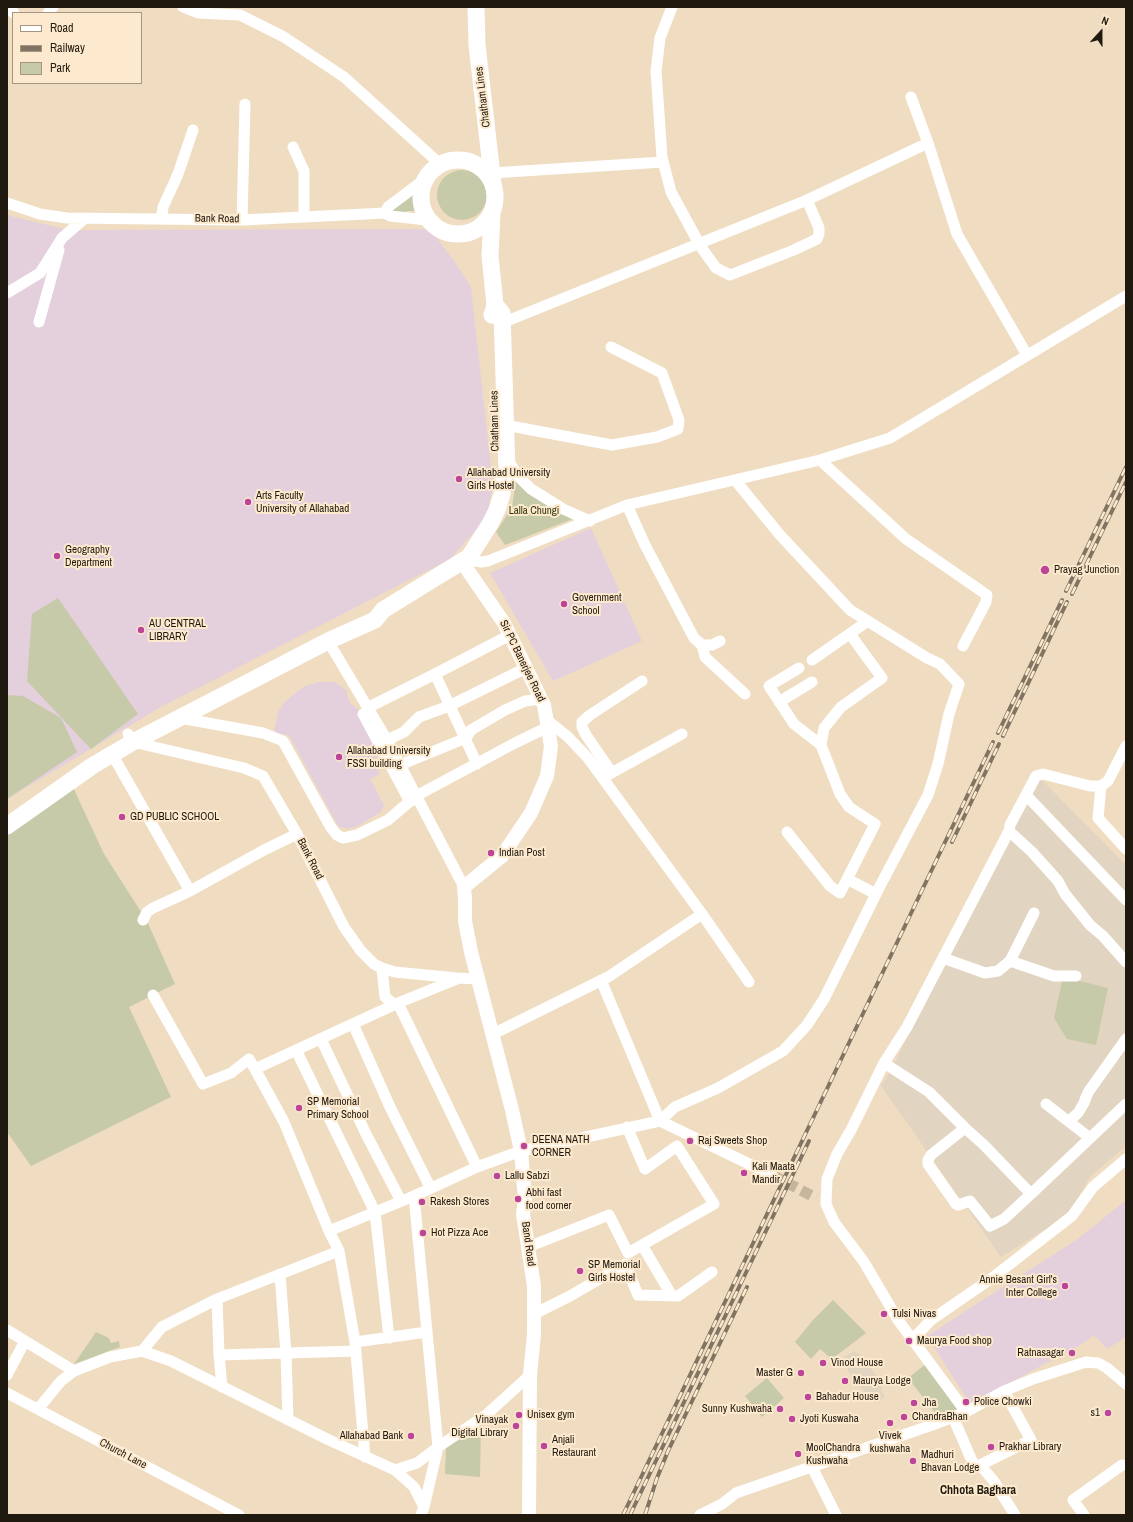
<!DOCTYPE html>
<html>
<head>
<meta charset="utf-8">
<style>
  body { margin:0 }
  #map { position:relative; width:1133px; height:1522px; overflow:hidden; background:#f0ddc1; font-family:"Archivo Narrow",sans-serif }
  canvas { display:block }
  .frame { position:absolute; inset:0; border:8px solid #20190f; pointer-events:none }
  .legend { position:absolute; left:12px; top:12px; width:130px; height:72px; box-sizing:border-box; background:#fdeace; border:1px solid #a59682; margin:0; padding:5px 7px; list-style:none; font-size:12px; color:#20190f }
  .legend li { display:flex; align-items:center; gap:8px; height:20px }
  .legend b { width:20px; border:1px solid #a59682 }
  .north { position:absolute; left:1081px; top:12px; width:40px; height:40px; -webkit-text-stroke:3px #fdeace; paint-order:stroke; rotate:21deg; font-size:11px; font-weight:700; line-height:16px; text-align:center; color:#20190f }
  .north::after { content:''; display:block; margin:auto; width:14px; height:18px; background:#20190f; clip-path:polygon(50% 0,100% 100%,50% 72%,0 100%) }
</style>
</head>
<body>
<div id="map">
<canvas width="1133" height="1522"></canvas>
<div class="frame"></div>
<ul class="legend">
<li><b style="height:5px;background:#fff"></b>Road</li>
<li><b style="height:5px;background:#817462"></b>Railway</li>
<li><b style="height:11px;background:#c6caa8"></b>Park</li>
</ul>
<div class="north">N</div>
</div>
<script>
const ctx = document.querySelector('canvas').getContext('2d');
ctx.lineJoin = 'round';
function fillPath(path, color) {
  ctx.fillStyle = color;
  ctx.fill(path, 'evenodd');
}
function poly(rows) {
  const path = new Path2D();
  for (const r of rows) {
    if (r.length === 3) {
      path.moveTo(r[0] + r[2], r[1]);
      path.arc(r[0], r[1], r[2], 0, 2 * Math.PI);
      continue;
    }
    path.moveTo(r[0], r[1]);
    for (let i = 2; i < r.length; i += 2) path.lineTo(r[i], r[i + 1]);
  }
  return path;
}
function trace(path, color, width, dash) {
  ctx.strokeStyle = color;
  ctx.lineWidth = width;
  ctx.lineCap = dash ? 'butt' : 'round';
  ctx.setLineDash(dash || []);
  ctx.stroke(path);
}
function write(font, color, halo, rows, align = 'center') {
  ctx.font = font + ' "Archivo Narrow",sans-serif';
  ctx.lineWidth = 4;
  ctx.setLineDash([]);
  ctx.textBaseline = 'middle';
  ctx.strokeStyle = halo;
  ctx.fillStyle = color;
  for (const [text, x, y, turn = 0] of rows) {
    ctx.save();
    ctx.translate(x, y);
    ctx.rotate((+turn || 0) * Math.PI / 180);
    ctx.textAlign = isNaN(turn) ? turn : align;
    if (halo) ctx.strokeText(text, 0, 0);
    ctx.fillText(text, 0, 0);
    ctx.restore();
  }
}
const commercial = poly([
  [1039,777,1126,865,1126,1146,1091,1176,1067,1216,1001,1257,881,1086,891,1070,1029,787],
  [854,1351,862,1356,875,1374,882,1388,881,1390,885,1397,876,1403,857,1384,841,1359]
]);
const education = poly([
  [7,215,68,230,430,229,454,261,471,287,493,485,486,519,450,559,159,708,7,799],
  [591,528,642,641,553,681,490,573],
  [319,682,335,682,346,690,350,703,359,710,368,734,381,753,373,761,380,774,370,779,384,805,381,812,358,826,347,829,338,826,289,735,274,733,278,712,284,703,294,694,305,686],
  [1126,1200,1126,1337,1107,1349,1094,1335,1084,1343,970,1404,927,1336,1079,1238]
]);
const green = poly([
  [462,195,25],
  [418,190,421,209,420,211,409,211,392,214,390,210],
  [517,471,537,488,583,515,505,545,496,532,512,507],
  [58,598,138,714,91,749,27,681,32,614],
  [7,695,23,696,61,718,77,752,7,799],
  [72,785,104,854,147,921,175,984,129,1007,171,1097,31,1166,7,1132,7,823],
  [1063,977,1108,988,1096,1045,1067,1039,1054,1018],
  [833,1300,866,1333,832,1359,820,1349,811,1359,795,1342,813,1320],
  [96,1332,109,1338,111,1343,119,1341,120,1347,74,1364],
  [927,1363,963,1410,940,1419,908,1378],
  [767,1378,784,1398,762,1417,745,1396],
  [481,1423,480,1477,445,1474,446,1447]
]);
const minorTunnel = poly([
  [772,1175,816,1198]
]);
const minor = poly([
  [183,7,198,13,240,15,284,37,344,77,440,164],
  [672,7,660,38,656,71,662,157,671,192,701,247,716,268,730,275,794,250,817,239,819,234,819,228,807,200],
  [7,8,14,13],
  [48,13,53,7],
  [911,97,928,143],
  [293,147,304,171,304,216],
  [492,173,663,162],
  [7,203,40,214,67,218,242,220,385,213,390,216,427,220],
  [385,213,388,207,424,180],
  [163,218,162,214,163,207,178,174,193,130],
  [242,220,245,104],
  [7,293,40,273,62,238,85,218],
  [39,322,59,250],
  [502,323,807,200,928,143,957,234,1027,355],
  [505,425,612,445,657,437,678,429,679,420,662,373,611,347],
  [507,459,519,477,531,489,563,509,590,521],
  [820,460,906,539,987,595,986,602,963,646],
  [627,505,645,545,694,638,702,645,712,645,720,641],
  [469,557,475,561,481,562,488,561,627,505,820,460,890,438,1126,296],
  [328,641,387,740,464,887],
  [702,645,705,657,745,694],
  [812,660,868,621],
  [799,668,769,686,794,724,821,745],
  [435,674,477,764],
  [779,702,812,682],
  [367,708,435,674,510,635],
  [363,714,410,802],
  [180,718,263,733,283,741,330,826,337,835,343,838,357,835,388,820,416,796,515,743,548,727],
  [547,720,568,737,588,758,702,914,749,982],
  [128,734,133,742,244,768,263,776,297,834,344,927,361,951,374,964,382,968,395,972,457,978,479,979],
  [387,740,404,732,419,717,449,706,526,668],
  [112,754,190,891],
  [400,765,466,738,471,730,505,710,525,701,541,699],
  [612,773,586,735,582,727,582,722,590,715,642,681],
  [606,776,682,734],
  [1101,786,1098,818,1126,849],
  [1026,795,1126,900],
  [1009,831,1032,852,1058,881,1065,894,1090,925,1103,936,1126,962],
  [787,832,830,886,840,893,875,824,849,807,840,794,821,745,824,728,841,707,882,678,850,634],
  [847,879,876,894],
  [143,920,147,912,153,908,190,891,264,850,297,834],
  [943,958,985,973,998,971,1010,961,1034,913],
  [1010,961,1054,976,1076,976],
  [382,968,385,997,395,1005],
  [601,980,660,1121,675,1107,718,1088,783,1051,807,1025,824,999,880,886,928,795,938,764,949,714,959,684,940,664,927,658,850,610,780,535,735,480],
  [153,995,203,1084,231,1073,249,1059,255,1069,398,1003,457,979],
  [398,1003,477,1167],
  [353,1024,390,1107,430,1187],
  [493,1034,608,977,702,914],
  [321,1039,366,1134,401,1201],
  [296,1050,375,1212,389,1338],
  [884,1063,929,1092,965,1128,984,1145,1031,1194,1126,1104],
  [255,1069,284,1122,329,1231,339,1251,355,1342,365,1457],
  [1046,1104,1090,1138],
  [1069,1121,1078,1113,1084,1103,1086,1097,1089,1091,1126,1039],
  [965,1128,931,1155,928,1160,928,1164,956,1204,958,1205,970,1201,990,1226,1004,1219,1031,1194],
  [329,1231,414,1196,477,1167,521,1151,660,1121,772,1175],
  [642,1245,672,1296],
  [528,1247,609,1215,628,1253,714,1204,677,1146,645,1169,627,1127],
  [280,1274,286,1354,288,1420],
  [217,1299,219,1355,222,1387],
  [534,1314,570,1296,625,1264,638,1295,678,1296,712,1272],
  [7,1330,74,1371],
  [913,1339,931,1320,992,1278,1072,1216,1093,1187,1126,1159],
  [355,1342,427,1332],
  [142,1351,162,1327,217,1299,339,1251],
  [219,1355,356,1351],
  [7,1375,25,1341],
  [7,1393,239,1515],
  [38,1409,61,1381,74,1371,110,1357,142,1351,171,1361,327,1439,395,1470,414,1487,424,1507,421,1515],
  [966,1412,898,1320,864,1262,834,1222,826,1204,827,1179,837,1154,851,1130,884,1063,907,1027,1009,831,1010,825,1036,776,1043,774,1090,786,1101,786,1108,781,1126,746],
  [953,1417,972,1461,975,1465,980,1465,993,1480,1015,1515],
  [980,1465,1031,1440,1004,1391],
  [812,1467,836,1515],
  [395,1470,417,1463,438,1447,414,1196],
  [424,1507,438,1447,486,1415,530,1375],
  [700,1515,722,1504,736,1493,932,1425,966,1412,1004,1391,1033,1379,1086,1362,1098,1363,1107,1368,1126,1384],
  [1084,1515,1073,1500,1122,1465]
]);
const major = poly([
  [462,562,504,623,526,668,544,705,551,746,547,776,531,813,502,856,464,887,465,899,465,921,471,952,512,1110,521,1151,525,1200,523,1214,534,1286,534,1334,530,1375,529,1515]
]);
const highway = poly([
  [476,7,477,45,493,184],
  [458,197,37],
  [492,315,495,305,490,256,492,213],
  [7,826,92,766,133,742,328,641,375,620,383,610,469,557,490,524,497,510,502,494,503,479,507,471,502,313,495,305]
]);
const rail = poly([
  [1066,591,1126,467],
  [1072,594,1126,482],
  [998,733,1062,600],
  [1003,736,1067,602],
  [952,842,999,744],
  [623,1515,993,742],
  [630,1515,809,1141],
  [645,1515,657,1478,668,1451,747,1287]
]);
const markers = [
  [459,479,4,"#bc459a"],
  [248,502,4,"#bc459a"],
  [57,556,4,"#bc459a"],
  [1045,570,5,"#bc459a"],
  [564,604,4,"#bc459a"],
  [141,630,4,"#bc459a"],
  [339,757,4,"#bc459a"],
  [122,817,4,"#bc459a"],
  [491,853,4,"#bc459a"],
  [299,1108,4,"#bc459a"],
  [690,1141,4,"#bc459a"],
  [524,1146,4,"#bc459a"],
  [744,1173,4,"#bc459a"],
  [497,1176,4,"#bc459a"],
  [518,1199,4,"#bc459a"],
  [422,1202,4,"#bc459a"],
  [423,1233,4,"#bc459a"],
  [580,1271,4,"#bc459a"],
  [1065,1286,4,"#bc459a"],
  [884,1314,4,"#bc459a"],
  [909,1341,4,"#bc459a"],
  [1072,1353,4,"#bc459a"],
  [823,1363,4,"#bc459a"],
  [801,1373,4,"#bc459a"],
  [845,1381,4,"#bc459a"],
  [808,1397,4,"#bc459a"],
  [966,1402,4,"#bc459a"],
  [914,1403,4,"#bc459a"],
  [780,1409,4,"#bc459a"],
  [1108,1413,4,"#bc459a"],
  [519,1415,4,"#bc459a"],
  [904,1417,4,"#bc459a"],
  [792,1419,4,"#bc459a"],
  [890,1423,4,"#bc459a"],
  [516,1426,4,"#bc459a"],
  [411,1436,4,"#bc459a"],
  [544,1446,4,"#bc459a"],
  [991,1447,4,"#bc459a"],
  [798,1454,4,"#bc459a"],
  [913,1461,4,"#bc459a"]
];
const streetNames = [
  ["Chatham Lines",483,97,-97],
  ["Bank Road",217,219,1],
  ["Chatham Lines",495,421,-91],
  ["Sir PC Banerjee Road",522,661,64],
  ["Bank Road",310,859,63],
  ["Band Road",528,1244,82],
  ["Church Lane",123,1454,28]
];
const poiNames = [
  ["Allahabad University",467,473],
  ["Girls Hostel",467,486],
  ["Arts Faculty",256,496],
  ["University of Allahabad",256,509],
  ["Geography",65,550],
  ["Department",65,563],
  ["Prayag Junction",1054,570],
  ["Government",572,598],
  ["School",572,611],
  ["AU CENTRAL",149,624],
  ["LIBRARY",149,637],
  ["Allahabad University",347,751],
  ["FSSI building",347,764],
  ["GD PUBLIC SCHOOL",130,817],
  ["Indian Post",499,853],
  ["SP Memorial",307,1102],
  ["Primary School",307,1115],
  ["DEENA NATH",532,1140],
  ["CORNER",532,1153],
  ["Raj Sweets Shop",698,1141],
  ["Kali Maata",752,1167],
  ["Mandir",752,1180],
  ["Lallu Sabzi",505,1176],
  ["Abhi fast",526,1193],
  ["food corner",526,1206],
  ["Rakesh Stores",430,1202],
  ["Hot Pizza Ace",431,1233],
  ["SP Memorial",588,1265],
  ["Girls Hostel",588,1278],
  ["Annie Besant Girl's",1057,1280,"right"],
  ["Inter College",1057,1293,"right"],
  ["Tulsi Nivas",892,1314],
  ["Maurya Food shop",917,1341],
  ["Ratnasagar",1064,1353,"right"],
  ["Vinod House",831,1363],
  ["Master G",793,1373,"right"],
  ["Maurya Lodge",853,1381],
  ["Bahadur House",816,1397],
  ["Police Chowki",974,1402],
  ["Jha",922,1403],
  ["Sunny Kushwaha",772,1409,"right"],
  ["s1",1100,1413,"right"],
  ["Unisex gym",527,1415],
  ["ChandraBhan",912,1417],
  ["Jyoti Kuswaha",800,1419],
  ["Vinayak",508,1420,"right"],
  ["Digital Library",508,1433,"right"],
  ["Allahabad Bank",403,1436,"right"],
  ["Vivek",890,1436,"center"],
  ["kushwaha",890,1449,"center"],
  ["Anjali",552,1440],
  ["Restaurant",552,1453],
  ["Prakhar Library",999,1447],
  ["MoolChandra",806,1448],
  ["Kushwaha",806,1461],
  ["Madhuri",921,1455],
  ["Bhavan Lodge",921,1468]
];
const parkNames = [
  ["Lalla Chungi",534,511]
];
const neighbourhoodNames = [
  ["Chhota Baghara",978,1491]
];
fillPath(commercial, '#e1d4c1');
fillPath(education, '#e4cfdd');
fillPath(green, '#c6caa8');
trace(minorTunnel, '#c6b69d', 11, [11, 5.5]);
trace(minor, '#fff', 11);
trace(major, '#fff', 14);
trace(highway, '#fff', 17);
trace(rail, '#817462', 4);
trace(rail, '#fdeace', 2.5, [8]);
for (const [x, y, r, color] of markers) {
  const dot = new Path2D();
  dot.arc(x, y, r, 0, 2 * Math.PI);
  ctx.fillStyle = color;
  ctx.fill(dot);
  trace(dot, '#fdeace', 1.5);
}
write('11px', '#20190f', '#fdeace', streetNames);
write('11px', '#20190f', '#fdeace', poiNames, 'left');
write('11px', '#35370b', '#fdeace', parkNames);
write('bold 12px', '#20190f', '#fdeace', neighbourhoodNames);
</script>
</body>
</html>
